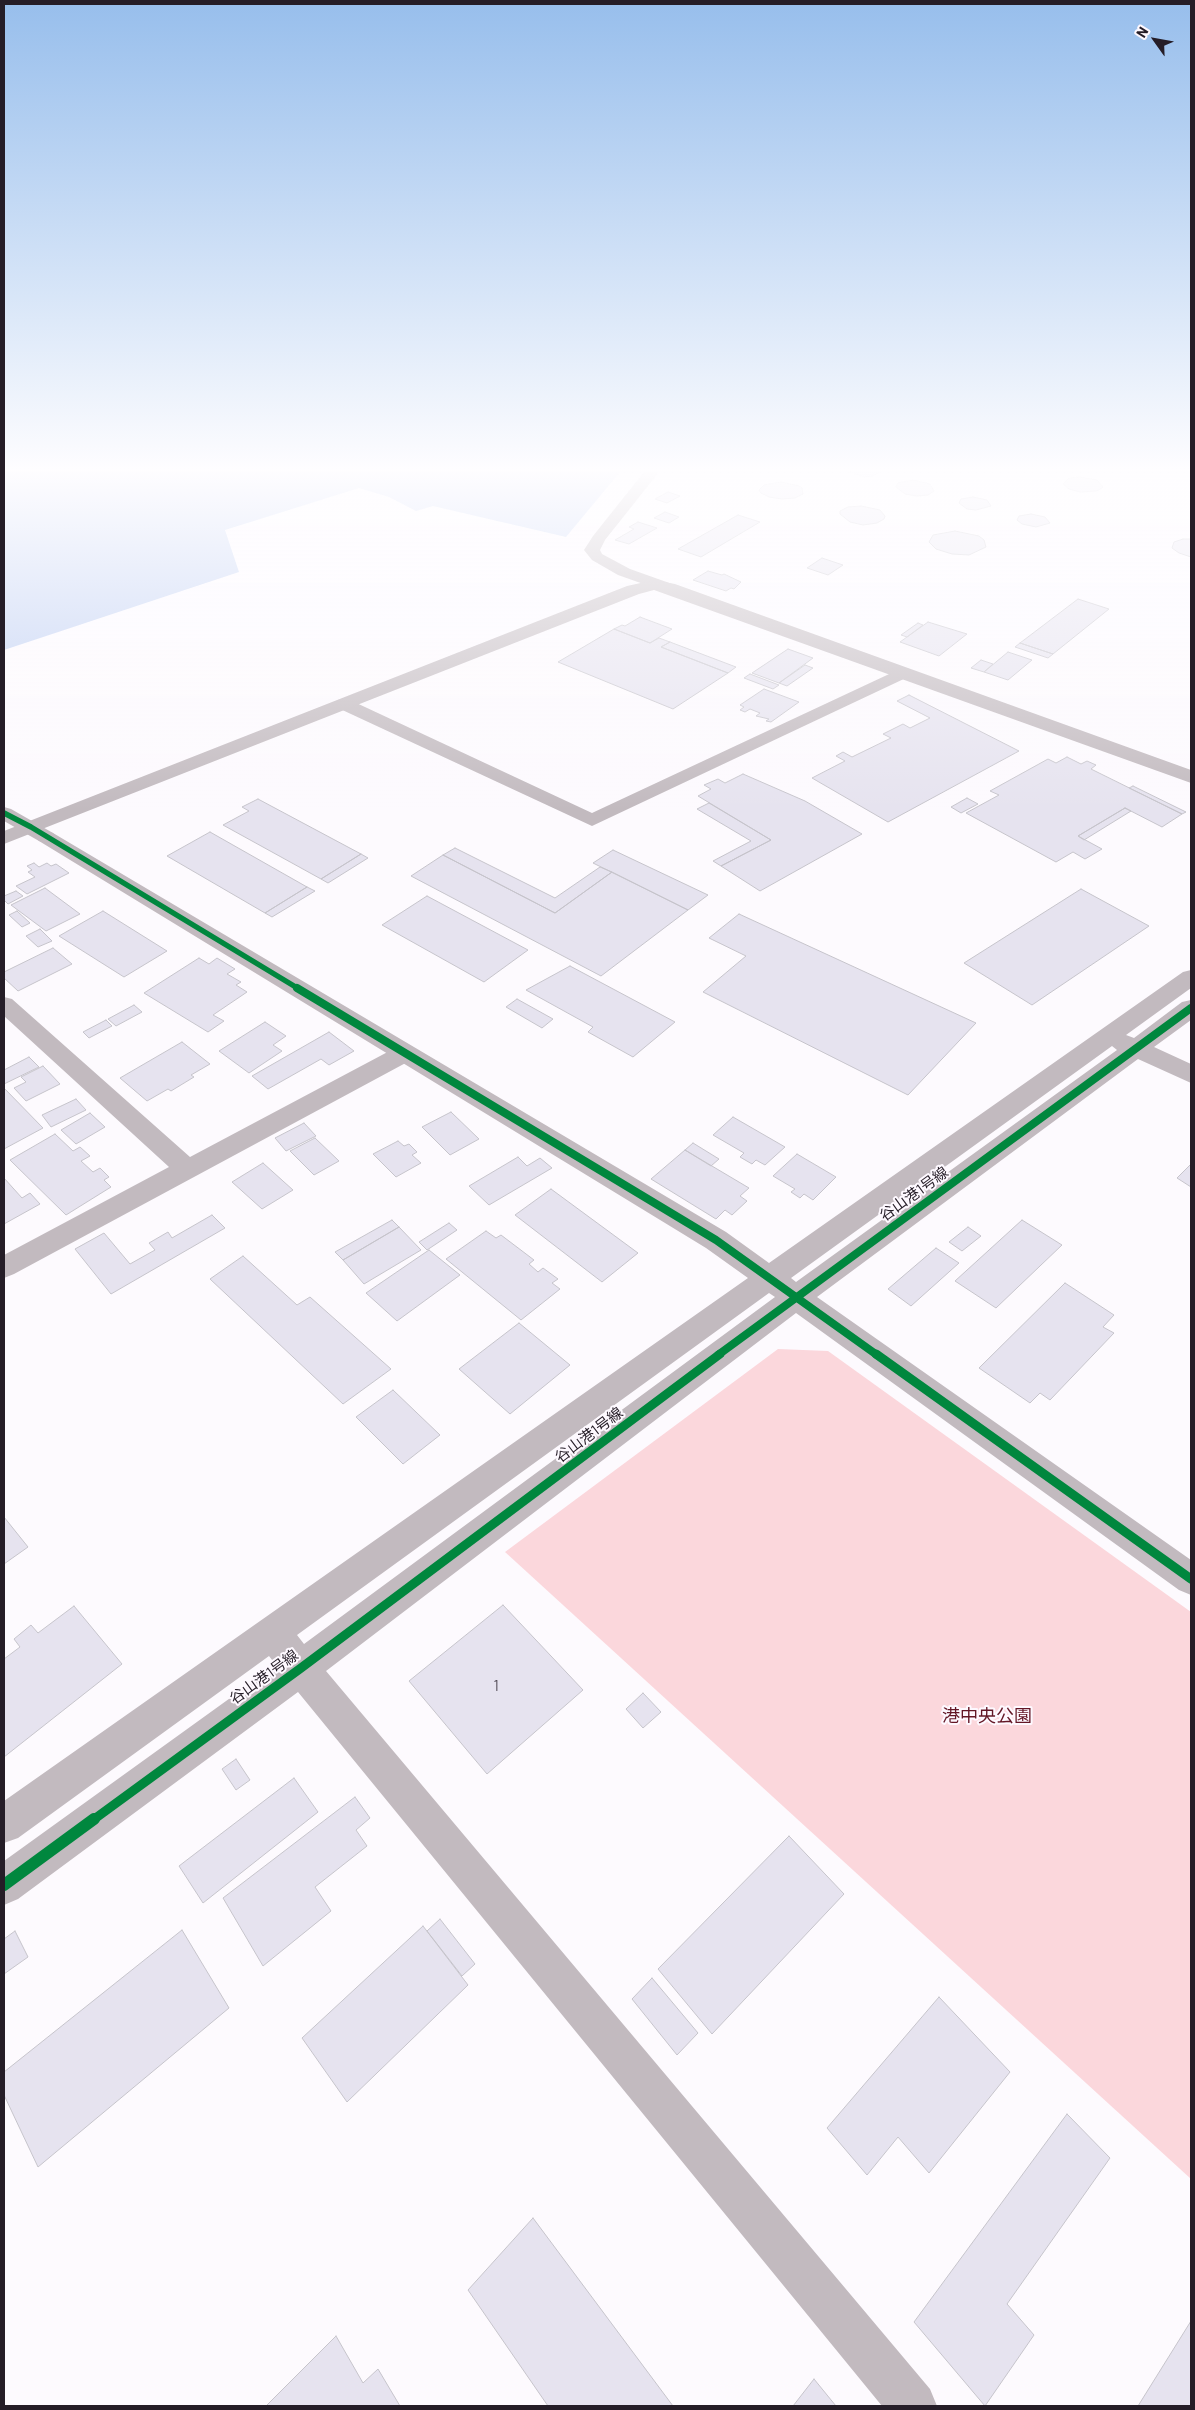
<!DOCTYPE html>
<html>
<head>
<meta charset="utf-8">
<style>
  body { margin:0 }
  #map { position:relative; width:1195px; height:2410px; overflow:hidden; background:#fdfafe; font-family:Barlow,sans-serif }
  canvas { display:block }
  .frame { position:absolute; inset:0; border:5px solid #251d27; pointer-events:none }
  .north { position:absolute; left:1130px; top:15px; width:50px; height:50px; -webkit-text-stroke:4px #fef9ff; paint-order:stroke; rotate:302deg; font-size:14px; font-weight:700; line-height:20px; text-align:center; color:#251d27 }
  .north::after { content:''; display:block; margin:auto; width:18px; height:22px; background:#251d27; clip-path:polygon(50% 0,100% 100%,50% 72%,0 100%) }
</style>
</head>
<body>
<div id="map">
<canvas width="1195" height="2410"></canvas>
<div class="frame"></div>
<div class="north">N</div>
</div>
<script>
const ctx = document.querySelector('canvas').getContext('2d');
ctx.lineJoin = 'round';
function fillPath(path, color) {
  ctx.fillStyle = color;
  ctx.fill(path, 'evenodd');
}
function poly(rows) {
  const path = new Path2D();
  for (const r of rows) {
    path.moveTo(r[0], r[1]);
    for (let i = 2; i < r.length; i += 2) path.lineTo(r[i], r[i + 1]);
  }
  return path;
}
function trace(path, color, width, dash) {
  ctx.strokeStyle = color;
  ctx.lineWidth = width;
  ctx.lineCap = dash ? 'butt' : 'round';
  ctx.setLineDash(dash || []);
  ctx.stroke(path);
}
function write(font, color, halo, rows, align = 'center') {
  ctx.font = font + ' Barlow,"Noto Sans JP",sans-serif';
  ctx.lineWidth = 4;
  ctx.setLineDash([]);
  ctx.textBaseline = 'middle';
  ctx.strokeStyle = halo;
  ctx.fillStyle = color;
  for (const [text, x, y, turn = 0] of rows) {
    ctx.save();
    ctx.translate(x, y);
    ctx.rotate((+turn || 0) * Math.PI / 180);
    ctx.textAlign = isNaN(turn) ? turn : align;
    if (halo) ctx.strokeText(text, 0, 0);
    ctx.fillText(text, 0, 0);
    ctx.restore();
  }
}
const green = poly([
  [778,1349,828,1351,1191,1612,1191,2179,505,1552]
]);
const water = poly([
  [4,472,620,472,566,537,433,506,416,511,389,497,359,488,225,530,239,572,4,650]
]);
const building = poly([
  [850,472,879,472,873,476,864,477,850,472],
  [1080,477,1097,480,1103,487,1097,491,1080,492,1069,489,1063,484,1069,478,1080,477],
  [913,480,930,484,934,491,928,495,917,496,905,494,896,487,898,483,913,480],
  [781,482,799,486,802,488,803,494,795,498,782,499,769,497,761,493,759,490,764,485,781,482],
  [668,492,680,496,667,503,655,499,668,492],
  [973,497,987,500,991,506,976,510,967,509,959,503,961,499,973,497],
  [861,506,880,510,885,516,884,519,877,523,863,525,850,522,840,514,840,511,848,507,861,506],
  [665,512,679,517,669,523,654,518,665,512],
  [1031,514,1045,517,1050,523,1036,527,1022,524,1017,520,1019,516,1031,514],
  [738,515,760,522,701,557,678,549,738,515],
  [638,522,657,528,629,544,615,540,634,529,629,527,638,522],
  [955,531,979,536,984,540,986,547,969,555,952,554,936,549,929,542,933,535,955,531],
  [1183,539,1191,539,1191,557,1179,553,1172,548,1174,542,1183,539],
  [822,558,843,565,828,575,807,568,822,558],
  [708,571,722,575,724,574,741,582,734,589,731,588,726,591,693,580,708,571],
  [1078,599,1109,609,1053,654,1020,643,1078,599],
  [640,617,672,629,650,643,614,629,622,625,625,626,640,617],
  [928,622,967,634,939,656,900,642,928,622],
  [918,623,923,625,907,637,901,635,918,623],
  [614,629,650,643,659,638,670,642,661,647,728,673,673,709,558,662,614,629],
  [670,642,736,667,728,673,661,647,670,642],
  [1020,643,1053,654,1048,658,1015,647,1020,643],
  [788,649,813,658,779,683,752,673,788,649],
  [1008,652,1032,660,1008,680,984,672,1008,652],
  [981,660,993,664,984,672,971,668,981,660],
  [805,665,813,668,787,686,779,683,805,665],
  [750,674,779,685,773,689,744,678,750,674],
  [764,689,799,702,771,722,766,721,769,719,756,716,760,713,750,709,745,712,740,710,744,707,740,705,764,689],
  [909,695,1019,751,888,822,812,778,845,761,836,756,843,752,852,757,891,738,883,734,903,724,910,728,930,718,897,701,909,695],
  [1067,757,1081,764,1087,761,1096,765,1091,769,1182,814,1162,827,1125,808,1078,836,1102,849,1085,859,1073,852,1056,862,966,813,999,795,990,791,1048,759,1056,763,1067,757],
  [743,774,805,801,862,834,760,891,721,866,771,840,698,796,711,789,704,785,718,779,725,783,743,774],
  [1133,786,1186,812,1182,814,1129,788,1133,786],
  [967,798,978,804,961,813,951,807,967,798],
  [258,799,361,854,321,879,223,825,249,811,242,807,258,799],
  [709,803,771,840,721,866,713,861,751,841,697,809,709,803],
  [1125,808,1131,811,1084,840,1078,836,1125,808],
  [210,832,307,887,265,913,167,856,210,832],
  [455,848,555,898,600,867,612,872,555,913,443,855,455,848],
  [613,850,708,895,688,910,593,863,613,850],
  [361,854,368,858,328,883,321,879,361,854],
  [443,855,555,913,612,872,688,910,601,976,411,876,443,855],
  [34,863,39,867,47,863,51,866,56,864,69,873,27,894,16,886,35,877,28,872,32,870,27,866,34,863],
  [307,887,315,891,272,917,265,913,307,887],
  [45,888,80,914,46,931,11,905,45,888],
  [1081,889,1149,926,1032,1005,964,963,1081,889],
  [16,891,23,896,8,904,4,900,4,896,16,891],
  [427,896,528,950,484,982,382,925,427,896],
  [17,911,30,923,22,927,9,915,17,911],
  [103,911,167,951,124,977,59,936,103,911],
  [739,914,976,1023,908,1095,703,992,746,956,709,938,739,914],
  [40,929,52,941,38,947,26,936,40,929],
  [53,948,72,964,18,991,4,978,4,972,53,948],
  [199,958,209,964,217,958,235,969,227,974,241,982,236,985,247,992,213,1015,224,1021,208,1032,144,993,199,958],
  [570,966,675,1022,633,1057,588,1032,593,1027,526,990,570,966],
  [517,999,553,1019,542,1028,506,1007,517,999],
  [134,1005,142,1012,116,1026,108,1019,134,1005],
  [106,1020,112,1026,89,1038,83,1032,106,1020],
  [265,1022,286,1036,273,1045,282,1051,249,1073,219,1051,265,1022],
  [329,1032,354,1051,329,1065,321,1059,268,1089,252,1076,329,1032],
  [182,1042,210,1064,191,1075,194,1077,171,1091,168,1089,147,1101,120,1078,182,1042],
  [29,1057,39,1067,4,1084,4,1070,29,1057],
  [43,1066,60,1084,26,1101,14,1088,26,1082,21,1077,43,1066],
  [4,1088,43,1128,4,1149,4,1088],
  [76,1099,86,1110,51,1127,42,1115,76,1099],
  [451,1112,479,1139,450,1155,422,1127,451,1112],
  [90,1113,105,1127,76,1144,61,1130,90,1113],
  [733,1117,785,1147,765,1165,756,1160,752,1164,740,1157,744,1153,713,1135,733,1117],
  [304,1123,316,1136,286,1151,275,1138,304,1123],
  [55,1134,73,1151,80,1147,90,1156,81,1161,93,1172,100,1168,109,1177,104,1180,111,1187,66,1215,10,1160,55,1134],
  [315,1138,339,1161,314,1175,290,1151,315,1138],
  [398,1141,404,1146,409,1144,417,1152,412,1155,421,1163,396,1177,373,1154,398,1141],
  [693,1143,719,1159,711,1166,685,1150,693,1143],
  [685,1150,749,1188,740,1196,747,1201,732,1215,725,1210,716,1219,651,1179,685,1150],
  [797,1154,836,1177,813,1200,804,1194,800,1198,791,1192,795,1189,773,1176,797,1154],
  [518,1157,527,1166,540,1158,552,1168,489,1205,469,1186,518,1157],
  [263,1163,293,1190,262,1209,232,1182,263,1163],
  [1191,1164,1191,1187,1177,1178,1191,1164],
  [4,1178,22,1198,30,1193,40,1204,4,1224,4,1178],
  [551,1189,638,1253,602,1282,515,1215,551,1189],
  [212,1215,225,1228,111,1294,75,1249,104,1233,130,1264,155,1250,149,1243,168,1232,172,1238,212,1215],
  [392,1220,399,1227,343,1260,335,1252,392,1220],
  [1022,1220,1062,1245,996,1308,955,1281,1022,1220],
  [449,1223,457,1230,427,1250,419,1242,449,1223],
  [399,1227,421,1250,364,1284,343,1260,399,1227],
  [968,1227,981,1236,962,1251,949,1242,968,1227],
  [486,1231,496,1238,501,1235,534,1260,529,1264,538,1272,543,1268,558,1279,552,1283,560,1289,521,1320,446,1259,486,1231],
  [936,1248,959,1263,911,1306,888,1289,936,1248],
  [429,1250,460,1275,397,1321,366,1293,429,1250],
  [243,1256,297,1305,310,1297,391,1369,343,1404,210,1279,243,1256],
  [1065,1283,1114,1315,1103,1327,1114,1333,1050,1400,1040,1393,1030,1403,979,1368,1065,1283],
  [519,1323,570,1365,510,1414,459,1369,519,1323],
  [393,1390,440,1435,403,1464,356,1417,393,1390],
  [4,1517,28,1547,4,1564,4,1517],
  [503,1605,583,1690,487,1774,409,1681,503,1605],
  [74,1606,122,1664,4,1757,4,1659,20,1647,14,1639,31,1625,38,1633,74,1606],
  [643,1693,661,1712,643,1728,626,1709,643,1693],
  [236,1759,250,1780,236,1790,222,1769,236,1759],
  [294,1778,318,1812,203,1903,179,1866,294,1778],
  [355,1797,370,1818,356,1830,367,1846,315,1887,331,1911,263,1966,223,1898,355,1797],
  [789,1836,844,1894,712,2034,658,1969,789,1836],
  [440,1919,475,1964,462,1976,427,1931,440,1919],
  [423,1926,468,1985,347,2102,302,2038,423,1926],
  [182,1930,229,2008,38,2167,4,2095,4,2072,182,1930],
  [15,1931,28,1957,4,1974,4,1939,15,1931],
  [652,1978,698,2033,677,2055,632,1999,652,1978],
  [939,1997,1010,2072,929,2173,898,2137,867,2175,827,2128,939,1997],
  [1067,2114,1110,2158,1007,2304,1034,2335,985,2406,914,2322,1067,2114],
  [533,2218,673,2406,548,2406,468,2290,533,2218],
  [1191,2321,1191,2406,1138,2406,1191,2321],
  [336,2336,363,2383,378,2369,400,2406,266,2406,336,2336],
  [814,2379,836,2406,793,2406,814,2379]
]);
const minor = poly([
  [644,472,659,472,605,540,600,550,602,554,630,569,675,585,677,588,675,591,669,593,618,575,592,560,584,550,593,536,644,472],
  [902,668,908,669,911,673,908,677,592,826,338,708,335,704,338,700,344,699,350,700,592,813,902,668],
  [4,807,11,809,53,833,56,837,53,841,46,843,39,841,4,821,4,807],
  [4,997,12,999,190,1157,397,1047,405,1045,413,1047,417,1053,413,1059,14,1274,4,1278,4,1255,169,1167,4,1016,4,997]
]);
const tertiary = poly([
  [654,580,675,584,1191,770,1191,783,654,590,639,594,4,844,4,831,627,586,654,580],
  [46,831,53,833,726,1232,769,1263,1183,972,1191,970,1191,988,1126,1035,1134,1038,1182,1002,1191,1000,1191,1020,1154,1047,1191,1064,1191,1083,1138,1059,817,1297,1191,1560,1191,1595,1179,1590,796,1313,326,1671,930,2389,937,2406,882,2406,298,1692,18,1899,4,1905,4,1861,276,1665,269,1656,18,1838,4,1843,4,1801,748,1278,706,1248,39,841,35,837,39,833,46,831],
  [1112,1046,1117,1050,796,1282,791,1278,1112,1046],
  [769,1293,775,1297,304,1644,297,1635,769,1293]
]);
const cyclewayFar3 = poly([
  [4,813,31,827,299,989]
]);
const cyclewayFar2 = poly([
  [297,988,716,1240,877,1355],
  [718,1355,1191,1008]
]);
const cyclewayFar1 = poly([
  [876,1354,1191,1579],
  [93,1820,301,1668,720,1354]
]);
const cycleway = poly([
  [4,1885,94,1819]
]);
const streetNames = [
  ["谷山港1号線",914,1194,-36],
  ["谷山港1号線",589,1435,-37],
  ["谷山港1号線",264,1677,-36]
];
const nearNumbernames = [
  ["1",496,1686]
];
const nearParknames = [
  ["港中央公園",987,1716]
];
fillPath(green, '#fbd7dc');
fillPath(water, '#bdcef2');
fillPath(building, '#e6e3ef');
trace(building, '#c6c4cb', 1);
fillPath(minor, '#c2babf');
fillPath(tertiary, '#c2babf');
trace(cyclewayFar3, '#00873e', 5.5);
trace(cyclewayFar2, '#00873e', 8);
trace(cyclewayFar1, '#00873e', 9);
trace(cycleway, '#00873e', 12);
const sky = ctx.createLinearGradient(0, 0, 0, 810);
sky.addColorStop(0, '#97beec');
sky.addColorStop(0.58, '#fefdff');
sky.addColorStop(1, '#fefdff00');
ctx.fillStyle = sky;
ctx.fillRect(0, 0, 1195, 810);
write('15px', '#251d27', '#fef9ff', streetNames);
write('15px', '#554e59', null, nearNumbernames);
write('18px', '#631726', '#fef9ff', nearParknames);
</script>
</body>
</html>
